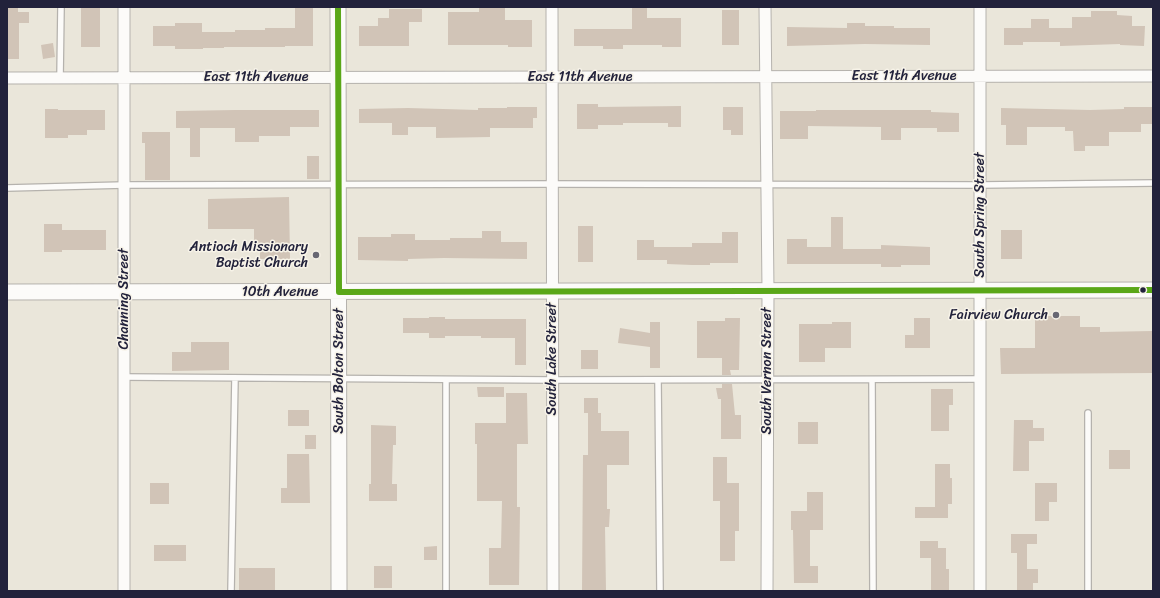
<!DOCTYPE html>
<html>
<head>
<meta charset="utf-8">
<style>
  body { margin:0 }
  #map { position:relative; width:1160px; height:598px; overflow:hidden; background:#eae6da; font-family:Sriracha,sans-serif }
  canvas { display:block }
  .frame { position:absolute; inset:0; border:8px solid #22223b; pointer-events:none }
</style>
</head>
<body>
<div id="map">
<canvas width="1160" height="598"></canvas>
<div class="frame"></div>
</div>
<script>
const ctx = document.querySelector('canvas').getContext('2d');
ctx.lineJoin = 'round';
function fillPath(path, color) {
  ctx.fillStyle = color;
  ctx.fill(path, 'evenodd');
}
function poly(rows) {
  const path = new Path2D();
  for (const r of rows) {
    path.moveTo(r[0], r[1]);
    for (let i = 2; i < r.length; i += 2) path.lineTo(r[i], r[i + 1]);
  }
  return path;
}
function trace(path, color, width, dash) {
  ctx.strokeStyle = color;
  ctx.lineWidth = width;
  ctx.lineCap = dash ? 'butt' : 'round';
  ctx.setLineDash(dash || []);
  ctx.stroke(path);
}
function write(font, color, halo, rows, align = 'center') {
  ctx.font = font + ' Sriracha,sans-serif';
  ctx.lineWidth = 3;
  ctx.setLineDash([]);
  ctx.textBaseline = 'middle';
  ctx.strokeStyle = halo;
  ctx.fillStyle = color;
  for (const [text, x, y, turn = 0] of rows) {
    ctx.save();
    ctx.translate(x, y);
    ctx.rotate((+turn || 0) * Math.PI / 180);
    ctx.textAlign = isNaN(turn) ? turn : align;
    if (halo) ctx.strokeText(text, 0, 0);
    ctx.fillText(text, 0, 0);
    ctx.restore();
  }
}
const building = poly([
  [7,7,18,7,18,12,29,12,29,23,19,23,19,59,7,59],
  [295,7,313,7,313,46,285,46,285,47,224,47,224,48,203,48,203,49,175,49,175,46,153,46,153,26,175,26,175,23,202,23,202,32,235,32,235,30,265,30,265,28,295,28],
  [479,7,505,7,505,20,532,20,532,47,508,47,508,45,448,45,448,12,479,12],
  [81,8,100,8,100,47,81,47],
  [632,8,647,8,647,18,681,18,681,47,662,47,662,45,623,45,623,49,603,49,603,46,574,46,574,29,632,29],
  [389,9,422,9,422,22,409,22,409,46,359,46,359,26,378,26,378,18,389,18],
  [722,10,739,10,739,45,722,45],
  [1091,11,1117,11,1117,15,1132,16,1132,26,1145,26,1144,46,1120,45,1120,44,1060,46,1060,42,1023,42,1023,45,1004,45,1004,28,1031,28,1031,19,1049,19,1049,28,1072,28,1072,17,1091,17],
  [847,23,865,23,865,26,894,26,894,28,930,28,930,45,865,44,787,46,787,27,847,28],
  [53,43,55,57,43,59,41,45],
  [577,104,598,104,598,107,681,106,681,127,668,127,668,123,623,123,623,125,598,125,598,129,577,129],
  [507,107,537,107,537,118,533,118,533,128,490,128,490,137,436,138,436,127,408,127,408,135,392,135,392,123,359,123,359,109,408,108,478,110,478,108,507,108],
  [723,107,743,107,743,135,731,135,731,130,723,130],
  [1124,107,1153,107,1153,124,1141,124,1141,132,1109,132,1109,146,1085,146,1085,151,1074,151,1073,131,1065,131,1065,127,1027,127,1027,145,1006,145,1006,125,1001,125,1001,108,1090,110,1124,109],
  [45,109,58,109,58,110,105,110,105,130,87,130,87,135,68,135,68,138,45,138],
  [235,110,319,110,319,127,290,127,290,136,259,136,259,142,235,142,235,128,200,128,200,157,190,157,190,128,176,128,176,111],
  [816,110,931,110,931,112,959,113,959,132,937,132,937,128,901,128,901,140,881,140,881,127,808,126,808,139,780,139,780,111,816,111],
  [142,132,170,132,170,180,145,180,145,143,142,143],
  [307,156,319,156,319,179,307,179],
  [289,197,290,259,260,259,260,244,254,244,254,229,208,229,208,199],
  [831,217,843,217,843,249,881,249,881,245,930,247,930,265,901,265,901,267,881,267,881,264,787,264,787,239,807,239,807,247,831,247],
  [44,224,62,224,62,230,106,230,106,250,62,250,62,252,44,252],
  [578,226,593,226,593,262,578,262],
  [1001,230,1022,230,1022,259,1001,259],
  [482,231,501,231,501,242,527,242,527,259,444,258,408,259,408,261,358,260,358,237,391,237,391,234,415,234,415,240,450,240,450,238,482,238],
  [722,232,738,232,738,263,710,263,710,265,692,265,667,264,667,260,637,260,637,240,654,240,654,247,692,247,692,243,722,243],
  [1035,316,1080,316,1080,327,1100,327,1100,332,1152,331,1152,373,1001,374,1000,348,1035,348],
  [429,317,445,317,445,319,526,319,526,365,515,365,515,338,481,338,481,336,445,336,445,338,429,338,429,333,403,333,403,318,429,318],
  [725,318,740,318,739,370,730,370,731,375,722,375,722,358,697,358,697,321,725,321],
  [914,318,930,318,930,348,905,348,905,335,914,335],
  [650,322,660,322,660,368,650,368,650,347,618,343,620,328,650,333],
  [832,322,851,322,851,348,825,348,825,362,799,362,799,324,832,324],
  [191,342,229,342,229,370,172,371,172,352,191,352],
  [581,350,598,350,598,369,581,369],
  [722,384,732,384,735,415,741,415,741,439,721,439,721,399,718,399,716,388,722,388],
  [477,387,504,387,504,397,478,397],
  [931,389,953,389,953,405,949,405,949,431,931,431],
  [506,393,527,393,528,444,517,444,517,507,520,507,519,585,489,585,489,548,501,548,502,501,477,501,477,444,475,444,475,423,506,423],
  [584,398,598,398,598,413,601,413,601,431,629,431,629,465,607,465,607,509,610,509,609,527,605,527,606,591,582,591,583,455,588,455,588,413,584,413],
  [288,410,309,410,309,426,288,426],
  [1014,420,1033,420,1033,428,1044,428,1044,441,1029,441,1029,471,1013,471],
  [798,422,818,422,818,444,798,444],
  [371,425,396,426,396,445,393,445,392,484,397,484,397,501,369,501,369,484,371,484],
  [305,435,316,435,316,449,305,449],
  [1109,450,1130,450,1130,469,1109,469],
  [287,454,309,454,310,503,281,503,281,488,287,488],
  [713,457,727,457,727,483,739,483,739,531,735,531,735,561,720,561,720,501,713,501],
  [935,464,950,464,950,478,952,478,952,504,948,504,948,518,915,518,915,507,935,507],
  [150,483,169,483,169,504,150,504],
  [1035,483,1057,483,1057,502,1049,502,1049,521,1035,521],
  [807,492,823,492,823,530,810,530,810,566,818,566,818,583,794,583,793,530,791,530,791,511,807,511],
  [1011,534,1037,534,1037,544,1027,544,1027,569,1038,569,1038,583,1033,583,1033,591,1017,591,1017,553,1011,553],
  [920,541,938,541,938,548,946,548,946,569,949,569,949,590,931,590,931,558,920,558],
  [154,545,186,545,186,561,154,561],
  [437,546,437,560,424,560,424,547],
  [374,566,392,566,392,588,374,588],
  [239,568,275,568,275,591,239,591]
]);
const lane = poly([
  [60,78,61,7],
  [7,188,124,185,552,184,980,185,1153,183],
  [124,377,552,380,980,379],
  [446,380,446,591],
  [658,380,660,591],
  [872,380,873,591],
  [1088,413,1088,591],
  [231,591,235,378]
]);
const street = poly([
  [552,7,553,591],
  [765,7,768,290,767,591],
  [980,7,980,591],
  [7,78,1153,76],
  [124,591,124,7]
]);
const secondary = poly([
  [338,7,339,591],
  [7,292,1153,290]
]);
const bus1 = poly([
  [338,7,339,292,1153,290]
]);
const markers = [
  [316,255,4,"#686773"],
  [1143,290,3.5,"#22223b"],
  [1056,315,4,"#686773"]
];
const streetNames = [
  ["East 11th Avenue",904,76],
  ["East 11th Avenue",256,77],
  ["East 11th Avenue",580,77],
  ["South Spring Street",980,215,-90],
  ["10th Avenue",280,292],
  ["Channing Street",124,299,-90],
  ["South Lake Street",552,359,-90],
  ["South Bolton Street",339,371,-90],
  ["South Vernon Street",767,371,-90]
];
const poiNames = [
  ["Antioch Missionary",308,247],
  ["Baptist Church",308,263],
  ["Fairview Church",1048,315]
];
fillPath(building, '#d1c4b7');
trace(lane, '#b5b2ad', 8);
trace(street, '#b5b2ad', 13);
trace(secondary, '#b5b2ad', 17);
trace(lane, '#fcfbf9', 5.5);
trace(street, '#fcfbf9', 11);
trace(secondary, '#fcfbf9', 15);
trace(bus1, '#5aa718', 6);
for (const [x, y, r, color] of markers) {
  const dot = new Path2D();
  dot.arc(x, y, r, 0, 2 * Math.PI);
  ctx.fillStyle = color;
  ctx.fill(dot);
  trace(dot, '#f7f3e8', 1.5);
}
write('14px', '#22223b', '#f7f3e8', streetNames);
write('14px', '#22223b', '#f7f3e8', poiNames, 'right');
</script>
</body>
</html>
